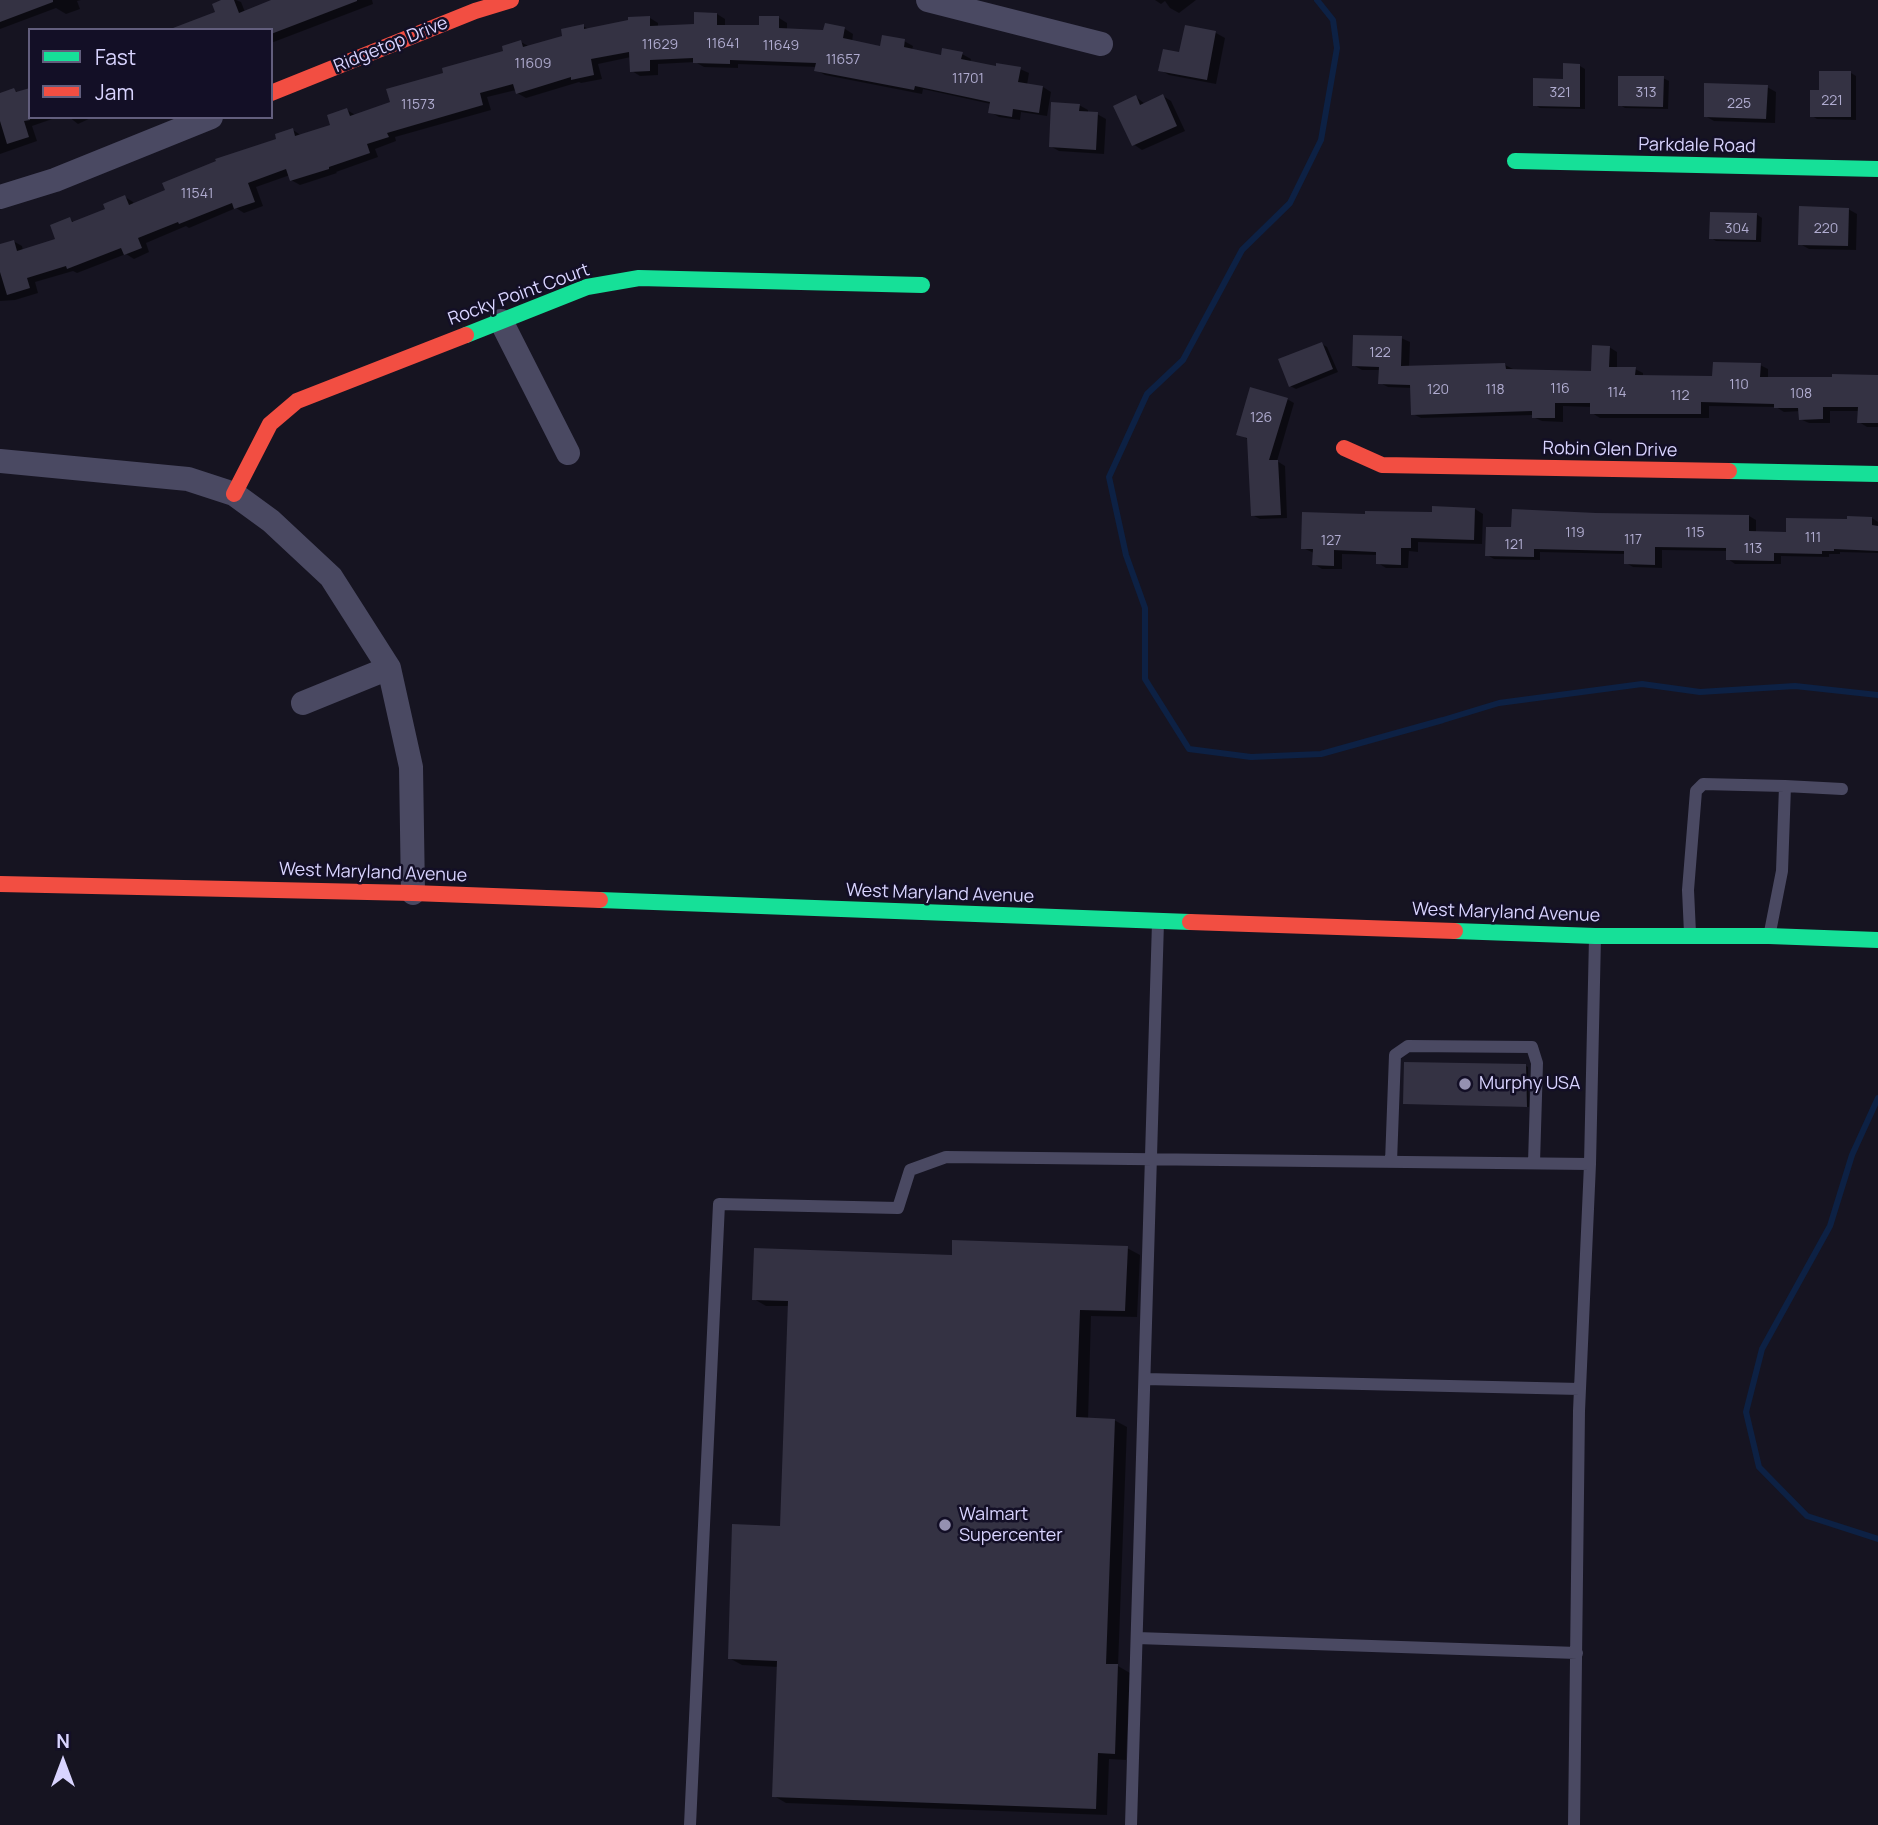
<!DOCTYPE html>
<html>
<head>
<meta charset="utf-8">
<style>
  body { margin:0 }
  #map { position:relative; width:1878px; height:1825px; overflow:hidden; background:#161421; font-family:Manrope,sans-serif }
  canvas { display:block }
  .legend { position:absolute; left:28px; top:28px; width:245px; height:91px; box-sizing:border-box; background:#130f26; border:2px solid #625e7d; margin:0; padding:9px 12px; list-style:none; font-size:21px; color:#d9d4ff }
  .legend li { display:flex; align-items:center; gap:14px; height:35px }
  .legend b { width:35px; border:2px solid #625e7d }
  .north { position:absolute; left:28px; top:1727px; width:70px; height:70px; -webkit-text-stroke:5px #130f26; paint-order:stroke; rotate:0deg; font-size:19px; font-weight:700; line-height:28px; text-align:center; color:#d9d4ff }
  .north::after { content:''; display:block; margin:auto; width:24px; height:32px; background:#d9d4ff; clip-path:polygon(50% 0,100% 100%,50% 72%,0 100%) }
</style>
</head>
<body>
<div id="map">
<canvas width="1878" height="1825"></canvas>
<ul class="legend">
<li><b style="height:9px;background:#16e098"></b>Fast</li>
<li><b style="height:9px;background:#f24e42"></b>Jam</li>
</ul>
<div class="north">N</div>
</div>
<script>
const ctx = document.querySelector('canvas').getContext('2d');
ctx.lineJoin = 'round';
function fillPath(path, color) {
  ctx.fillStyle = color;
  ctx.fill(path, 'evenodd');
}
function poly(rows) {
  const path = new Path2D();
  for (const r of rows) {
    path.moveTo(r[0], r[1]);
    for (let i = 2; i < r.length; i += 2) path.lineTo(r[i], r[i + 1]);
  }
  return path;
}
function trace(path, color, width, dash) {
  ctx.strokeStyle = color;
  ctx.lineWidth = width;
  ctx.lineCap = dash ? 'butt' : 'round';
  ctx.setLineDash(dash || []);
  ctx.stroke(path);
}
function write(font, color, halo, rows, align = 'center') {
  ctx.font = font + ' Manrope,sans-serif';
  ctx.lineWidth = 5;
  ctx.setLineDash([]);
  ctx.textBaseline = 'middle';
  ctx.strokeStyle = halo;
  ctx.fillStyle = color;
  for (const [text, x, y, turn = 0] of rows) {
    ctx.save();
    ctx.translate(x, y);
    ctx.rotate((+turn || 0) * Math.PI / 180);
    ctx.textAlign = isNaN(turn) ? turn : align;
    if (halo) ctx.strokeText(text, 0, 0);
    ctx.fillText(text, 0, 0);
    ctx.restore();
  }
}
const shadow = poly([
  [0,0,81,0,77,1,80,9,66,14,56,8,0,29],
  [226,0,236,0,241,2,245,12,275,0,372,0,373,4,271,43,271,30,217,13],
  [1155,0,1196,0,1179,13,1170,8,1165,1,1161,4],
  [717,14,725,19,725,27,760,27,779,18,787,23,787,30,824,32,826,25,845,29,853,34,852,42,881,48,904,41,913,46,912,50,942,57,962,54,971,59,970,62,997,69,1020,69,1029,73,1027,85,1043,87,1051,92,1047,116,1021,112,1020,120,999,117,990,112,991,104,923,89,922,94,825,75,816,70,817,67,738,64,738,68,704,67,695,62,658,64,658,75,640,76,632,71,631,57,598,64,602,79,581,83,579,82,526,98,517,93,516,90,487,97,491,110,395,137,396,141,375,149,378,157,336,172,337,173,300,185,291,180,290,175,256,187,263,206,244,213,236,208,189,228,186,226,146,243,149,252,134,259,126,254,77,273,73,271,35,282,38,293,15,300,0,301,0,246,13,241,22,246,23,251,58,241,70,219,75,223,107,210,125,197,133,202,134,205,278,140,293,130,302,136,333,127,347,110,357,116,392,103,445,74,505,52,521,42,530,47,564,37,583,26,590,30,650,18,658,23,658,27,696,26],
  [1186,27,1216,33,1225,38,1216,84,1169,75,1160,70,1181,54],
  [1580,66,1585,69,1585,109,1540,108,1535,105],
  [1851,73,1856,76,1856,120,1817,119,1812,116,1821,92],
  [1663,78,1669,81,1668,109,1625,108,1620,105],
  [1767,87,1776,92,1775,123,1714,121,1705,116],
  [14,90,19,93,30,117,58,117,32,126,37,141,0,154,0,95],
  [1163,96,1171,101,1185,131,1142,150,1133,144,1136,97,1145,104],
  [1079,105,1088,110,1088,113,1097,114,1106,119,1104,154,1059,151,1050,146],
  [69,117,93,117,78,124],
  [1848,209,1857,214,1856,250,1809,249,1800,244],
  [1756,214,1762,218,1761,242,1716,241,1711,238],
  [1401,338,1410,342,1409,368,1505,365,1513,369,1593,373,1609,347,1617,352,1617,368,1635,369,1643,373,1643,377,1714,378,1760,365,1768,369,1768,379,1878,376,1878,427,1867,427,1859,422,1859,411,1830,411,1830,423,1809,423,1800,419,1800,411,1784,412,1776,407,1709,406,1709,418,1600,418,1592,413,1592,407,1563,406,1563,422,1542,421,1533,417,1533,415,1421,418,1413,414,1412,388,1388,387,1380,383,1380,370,1362,370,1353,365],
  [1322,344,1327,347,1338,372,1296,389,1290,386],
  [1287,399,1294,403,1277,461,1285,466,1287,518,1260,519,1252,515,1249,440,1239,434],
  [1434,508,1475,509,1483,514,1482,544,1418,542,1418,552,1409,551,1408,568,1386,568,1378,563,1378,555,1342,554,1342,569,1322,569,1314,564,1314,553,1303,548,1367,516,1434,514],
  [1596,515,1749,516,1756,520,1756,533,1787,534,1849,521,1872,518,1878,522,1878,553,1840,552,1840,554,1829,554,1829,557,1781,556,1781,564,1735,564,1728,559,1728,551,1662,550,1662,568,1633,567,1626,563,1626,554,1540,552,1540,560,1494,559,1487,555,1513,529],
  [1526,1066,1528,1067,1529,1107,1405,1103],
  [1127,1248,1140,1255,1137,1317,1091,1316,1088,1420,1114,1420,1127,1427,1118,1666,1130,1673,1126,1760,1109,1759,1107,1815,786,1803,774,1796,778,1667,742,1665,729,1658,781,1528,789,1306,766,1306,754,1299,953,1257]
]);
const stream = poly([
  [1317,0,1333,20,1337,48,1321,140,1290,203,1242,250,1183,360,1147,394,1109,477,1126,555,1145,608,1145,679,1189,749,1251,757,1321,754,1443,720,1499,703,1642,684,1700,692,1795,686,1878,695],
  [1878,1098,1852,1155,1830,1226,1762,1349,1746,1412,1759,1467,1807,1516,1878,1539]
]);
const building = poly([
  [0,0,53,0,53,2,0,22],
  [221,0,234,0,239,13,271,0,357,0,357,1,271,34,271,30,173,30,173,28,215,12,212,4],
  [694,12,717,13,717,25,759,25,759,16,779,16,779,28,823,30,825,23,845,27,843,38,880,46,882,35,905,39,904,47,941,55,942,48,963,52,961,59,996,66,996,63,1021,67,1018,82,1043,86,1039,113,1013,109,1012,117,988,113,990,102,915,86,914,90,814,71,816,63,730,60,730,64,693,63,693,58,650,60,650,71,630,72,629,52,591,59,594,75,571,80,571,77,516,94,513,84,480,93,483,105,387,133,389,137,367,144,370,153,329,167,329,169,290,181,286,169,248,183,255,202,234,209,232,203,179,224,178,222,138,238,142,248,124,255,121,248,67,269,66,266,27,278,30,288,7,295,0,272,0,244,14,240,17,251,55,239,50,225,70,217,72,222,105,209,103,204,125,195,129,205,165,190,162,183,216,161,215,159,276,139,275,134,293,128,295,136,330,125,327,115,347,108,350,116,390,102,386,89,443,73,442,68,503,51,502,46,521,40,523,47,562,36,561,29,584,24,584,29,628,20,628,17,650,16,650,26,694,24],
  [1185,25,1216,31,1207,80,1158,71,1163,49,1179,52],
  [1563,63,1580,64,1580,107,1533,106,1533,78,1563,79],
  [1819,71,1851,71,1851,117,1810,117,1810,90,1819,90],
  [1618,76,1664,76,1663,107,1618,106],
  [1704,83,1768,85,1766,119,1704,117],
  [14,88,16,92,30,88,30,120,24,121,29,137,7,144,0,121,0,93],
  [1163,94,1177,126,1132,146,1113,106,1136,95,1140,105],
  [1051,102,1080,104,1079,111,1098,112,1096,150,1049,147],
  [1799,206,1849,208,1848,246,1798,245],
  [1710,212,1757,213,1756,240,1709,239],
  [1353,335,1402,336,1401,366,1505,363,1506,369,1591,371,1592,345,1610,346,1609,367,1636,367,1635,375,1712,376,1713,362,1761,363,1760,377,1832,377,1832,374,1878,375,1878,423,1857,423,1858,407,1823,407,1823,419,1799,420,1798,408,1774,408,1774,404,1701,402,1701,414,1590,414,1590,403,1555,403,1555,418,1532,418,1532,411,1411,415,1410,385,1378,384,1379,367,1352,366],
  [1322,342,1333,369,1289,387,1278,359],
  [1250,387,1288,398,1269,460,1278,460,1281,515,1251,516,1247,438,1236,435],
  [1432,506,1475,508,1474,540,1411,538,1411,548,1401,548,1401,565,1376,564,1376,552,1334,550,1334,566,1312,565,1313,549,1301,549,1302,512,1365,514,1365,511,1432,512],
  [1512,509,1596,513,1749,515,1749,531,1786,532,1786,518,1847,519,1847,516,1872,517,1872,525,1878,526,1878,551,1834,549,1834,551,1822,551,1822,554,1774,553,1774,561,1726,560,1726,548,1655,547,1655,565,1624,564,1624,551,1534,549,1534,557,1485,556,1486,527,1511,527],
  [1404,1062,1526,1064,1527,1107,1403,1104],
  [952,1240,1128,1246,1125,1311,1080,1310,1076,1417,1115,1419,1106,1664,1118,1664,1115,1754,1098,1753,1096,1809,772,1797,777,1661,728,1659,732,1524,780,1526,788,1301,752,1300,754,1248,952,1255]
]);
const lane = poly([
  [1770,932,1782,871,1785,786,1842,789],
  [1690,933,1688,890,1696,791,1703,784,1785,786],
  [1391,1162,1395,1055,1408,1046,1532,1047,1537,1063,1534,1163],
  [1145,1379,1580,1389],
  [1137,1638,1577,1653],
  [690,1825,719,1204,898,1208,910,1170,946,1157,1590,1164],
  [1131,1825,1158,922],
  [1574,1825,1579,1411,1590,1164,1595,937]
]);
const street = poly([
  [928,0,1101,44],
  [0,197,55,180,211,117],
  [501,321,568,453],
  [0,461,188,479,234,494,271,521,331,577,389,668,411,767,413,893],
  [303,703,389,668]
]);
const fast = poly([
  [1515,161,1878,169],
  [466,335,587,287,639,278,922,285],
  [1729,471,1878,474],
  [600,900,1190,922],
  [1455,931,1595,936,1769,936,1878,940]
]);
const jam = poly([
  [271,93,475,11,511,0],
  [1344,448,1382,465,1729,471],
  [234,494,270,424,297,401,466,335],
  [0,884,413,893,600,900],
  [1190,922,1455,931]
]);
const markers = [
  [1465,1084,7,"#9591b1"],
  [945,1525,7,"#9591b1"]
];
const numberNames = [
  ["11641",723,44],
  ["11629",660,45],
  ["11649",781,46],
  ["11657",843,60],
  ["11609",533,64],
  ["11701",968,79],
  ["321",1560,93],
  ["313",1646,93],
  ["221",1832,101],
  ["225",1739,104],
  ["11573",418,105],
  ["11541",197,194],
  ["304",1737,229],
  ["220",1826,229],
  ["122",1380,353],
  ["110",1739,385],
  ["116",1560,389],
  ["120",1438,390],
  ["118",1495,390],
  ["114",1617,393],
  ["108",1801,394],
  ["112",1680,396],
  ["126",1261,418],
  ["119",1575,533],
  ["115",1695,533],
  ["111",1813,538],
  ["117",1633,540],
  ["127",1331,541],
  ["121",1514,545],
  ["113",1753,549]
];
const streetNames = [
  ["Ridgetop Drive",391,45,-22],
  ["Parkdale Road",1697,146,1],
  ["Rocky Point Court",519,295,-20],
  ["Robin Glen Drive",1610,450,1],
  ["West Maryland Avenue",373,873,2],
  ["West Maryland Avenue",940,894,2],
  ["West Maryland Avenue",1506,913,2]
];
const poiNames = [
  ["Murphy USA",1479,1084],
  ["Walmart",959,1515],
  ["Supercenter",959,1536]
];
fillPath(shadow, '#0007');
trace(stream, '#0d2144', 6);
fillPath(building, '#343243');
trace(lane, '#4a4962', 12);
trace(street, '#4a4962', 24);
trace(fast, '#16e098', 16);
trace(jam, '#f24e42', 16);
for (const [x, y, r, color] of markers) {
  const dot = new Path2D();
  dot.arc(x, y, r, 0, 2 * Math.PI);
  ctx.fillStyle = color;
  ctx.fill(dot);
  trace(dot, '#130f26', 2.5);
}
write('14px', '#b0acd0', null, numberNames);
write('18px', '#d9d4ff', '#130f26', streetNames);
write('18px', '#d9d4ff', '#130f26', poiNames, 'left');
</script>
</body>
</html>
